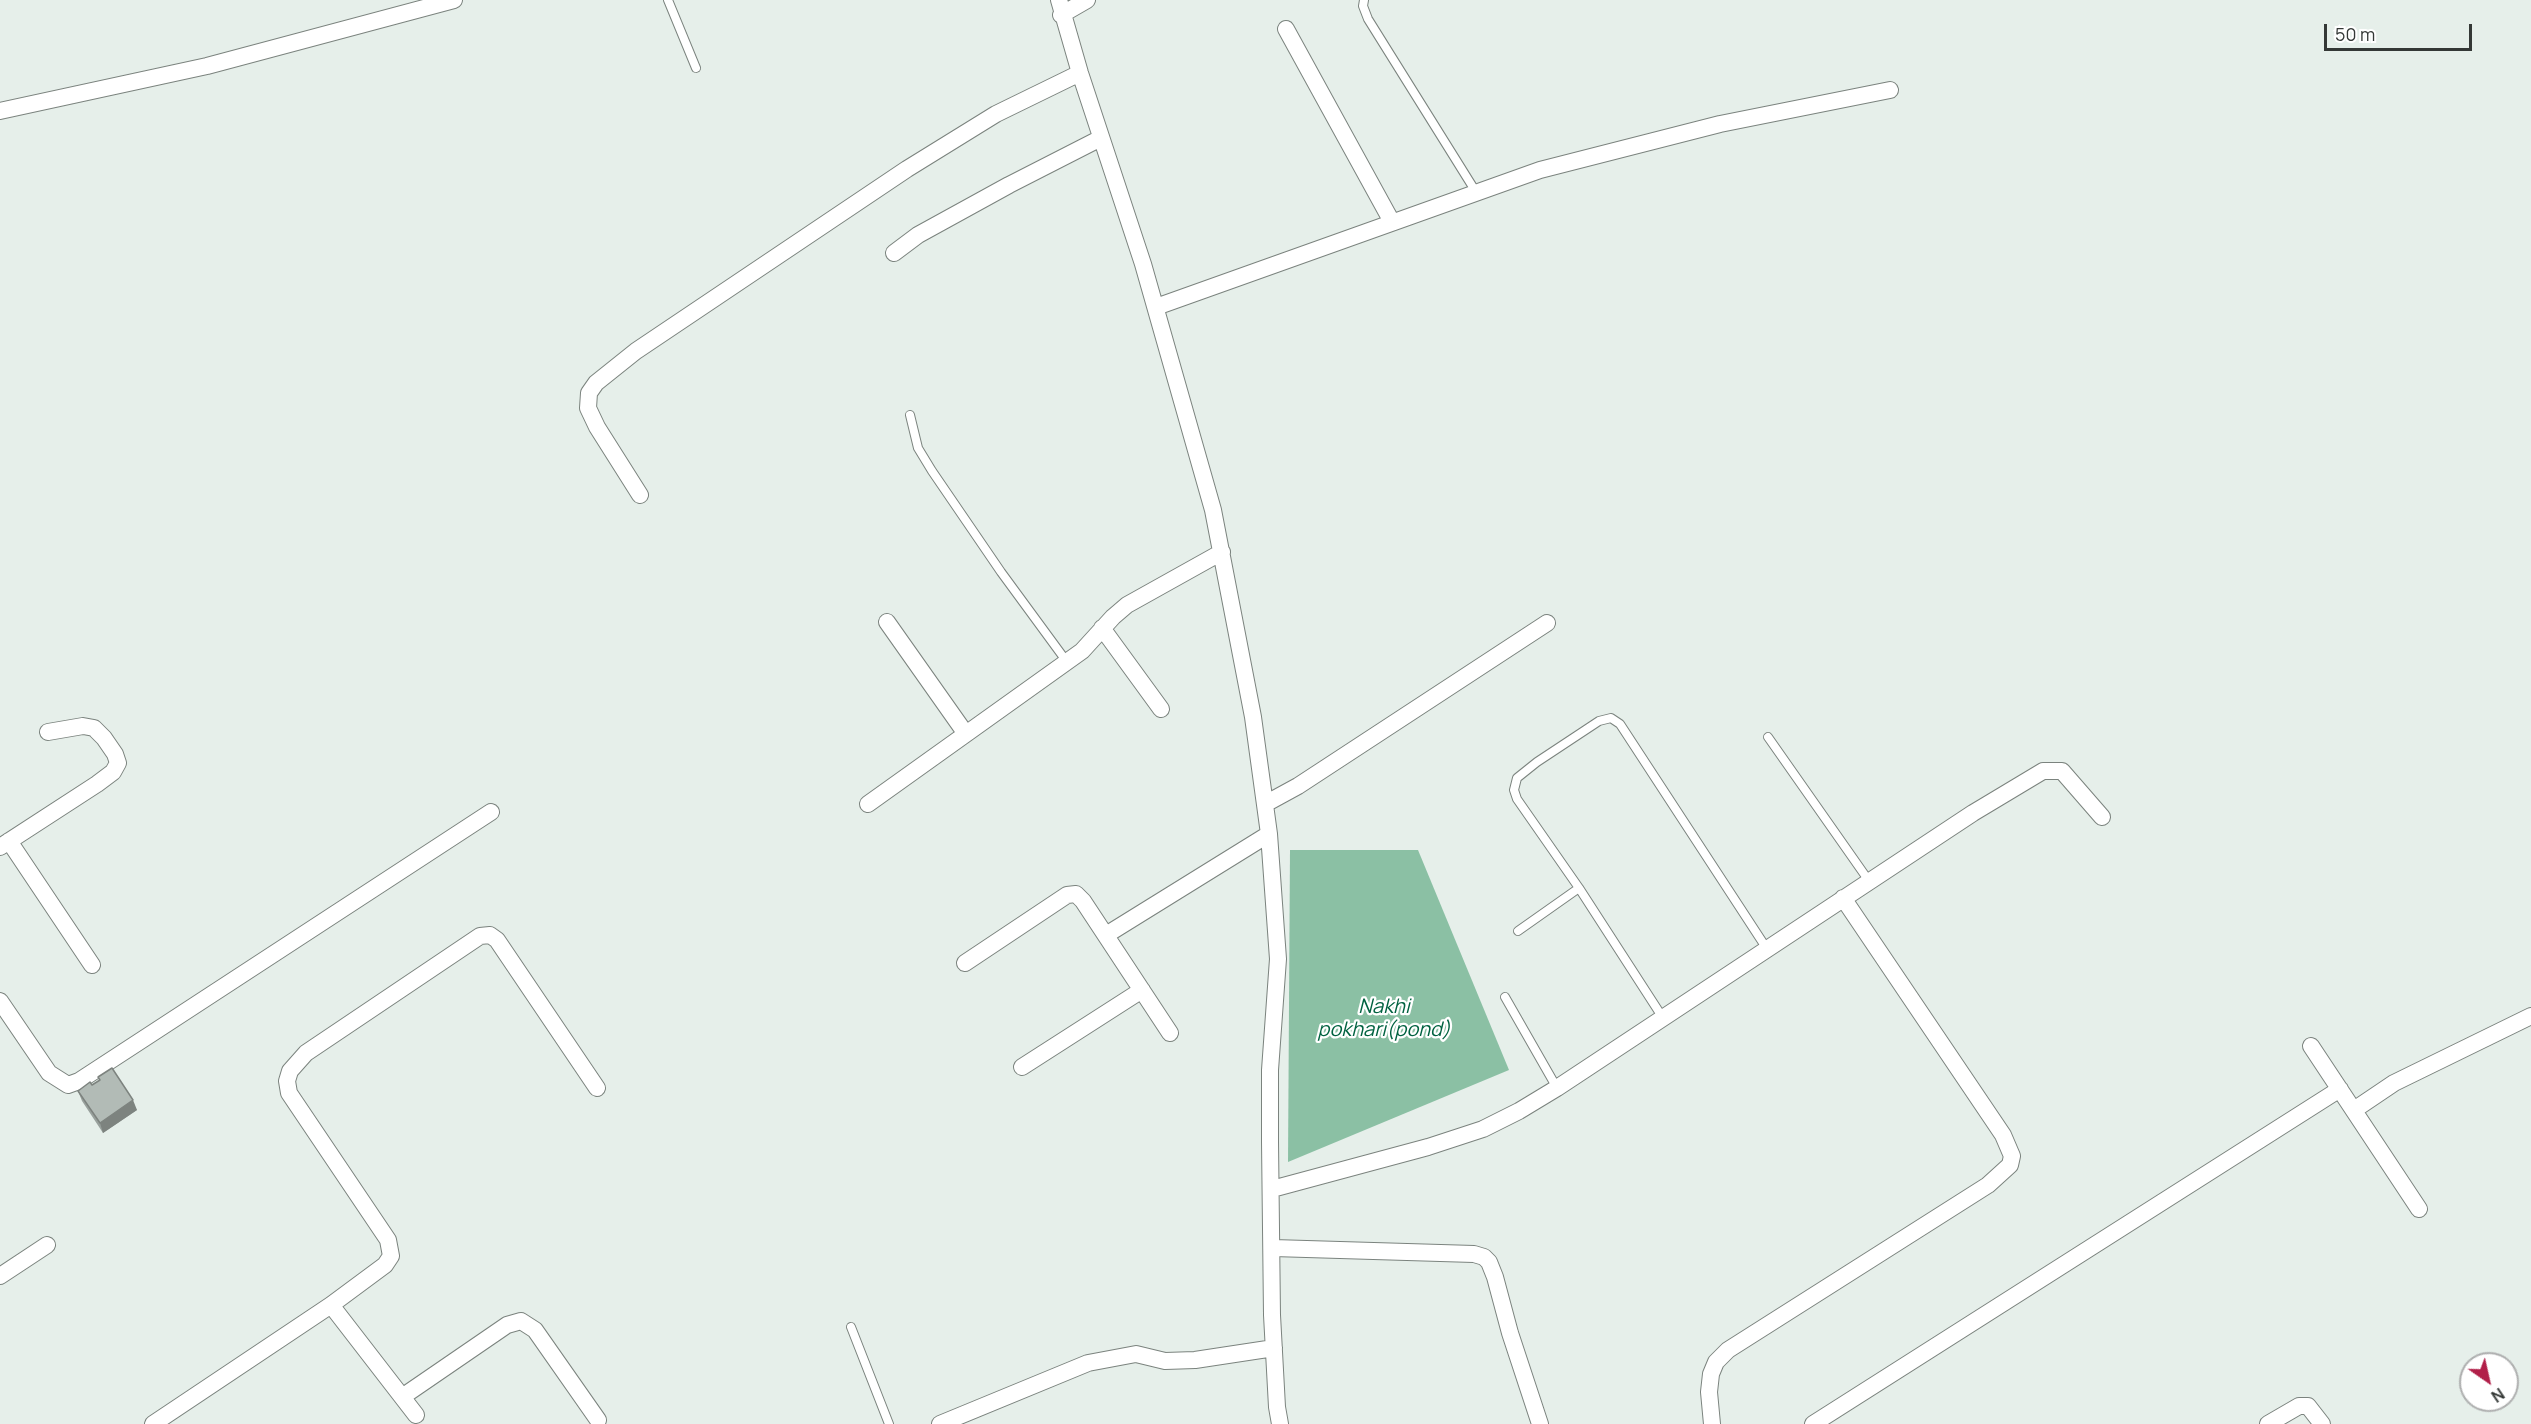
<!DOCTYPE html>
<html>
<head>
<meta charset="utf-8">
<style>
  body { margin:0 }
  #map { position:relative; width:2531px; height:1424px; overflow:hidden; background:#e6efea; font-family:Manrope,sans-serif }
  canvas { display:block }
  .north { position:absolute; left:2459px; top:1352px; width:60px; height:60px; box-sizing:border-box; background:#fff; border:2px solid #aeafaf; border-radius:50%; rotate:146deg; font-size:16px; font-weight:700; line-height:24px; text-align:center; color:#343836 }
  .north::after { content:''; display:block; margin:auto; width:21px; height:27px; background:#b11f49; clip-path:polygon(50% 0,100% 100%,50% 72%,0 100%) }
  .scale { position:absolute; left:2324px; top:24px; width:148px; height:27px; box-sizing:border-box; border:3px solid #343836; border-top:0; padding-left:8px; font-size:18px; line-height:21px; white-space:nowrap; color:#343836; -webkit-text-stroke:4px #fff; paint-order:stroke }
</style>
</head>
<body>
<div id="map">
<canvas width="2531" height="1424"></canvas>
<div class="north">N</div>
<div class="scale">50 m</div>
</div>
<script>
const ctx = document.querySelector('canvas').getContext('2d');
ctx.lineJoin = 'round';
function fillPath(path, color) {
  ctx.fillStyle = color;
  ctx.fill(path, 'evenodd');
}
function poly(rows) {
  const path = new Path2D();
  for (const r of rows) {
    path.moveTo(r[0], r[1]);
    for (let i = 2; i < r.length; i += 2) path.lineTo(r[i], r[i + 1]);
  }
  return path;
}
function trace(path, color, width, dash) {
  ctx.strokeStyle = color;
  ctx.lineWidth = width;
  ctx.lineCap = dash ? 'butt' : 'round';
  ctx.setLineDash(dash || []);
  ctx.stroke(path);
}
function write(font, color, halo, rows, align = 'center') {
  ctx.font = font + ' Manrope,sans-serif';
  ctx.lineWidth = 4.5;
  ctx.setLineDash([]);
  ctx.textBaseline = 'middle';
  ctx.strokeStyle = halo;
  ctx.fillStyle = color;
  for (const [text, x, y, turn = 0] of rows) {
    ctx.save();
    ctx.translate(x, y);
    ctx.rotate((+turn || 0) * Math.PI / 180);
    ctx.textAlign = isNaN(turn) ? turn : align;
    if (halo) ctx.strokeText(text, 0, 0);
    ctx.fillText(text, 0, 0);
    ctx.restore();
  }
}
const water = poly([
  [1290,850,1418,850,1509,1070,1288,1162]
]);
const service = poly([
  [668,0,696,68],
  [1364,0,1363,6,1368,19,1476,192],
  [910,415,918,448,932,471,1001,572,1067,662],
  [1768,737,1869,881],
  [1518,931,1579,888],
  [1505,997,1557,1088],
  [1663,1018,1579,888,1517,799,1514,790,1517,778,1537,762,1599,721,1611,718,1620,724,1767,949],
  [851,1327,889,1424]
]);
const minor = poly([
  [1059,0,1080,73,1143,264,1213,510,1253,717,1269,834,1278,959,1270,1070,1270,1142,1272,1315,1277,1407,1280,1424],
  [1061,15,1087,0],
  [1286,29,1392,222],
  [0,111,207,66,454,0],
  [894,253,918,235,1009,185,1101,138],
  [1156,307,1540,170,1720,124,1890,90],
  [640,495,597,427,588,408,589,393,596,383,636,351,907,169,996,114,1080,73],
  [887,622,966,734],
  [1102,628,1161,709],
  [868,804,1082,651,1113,617,1127,605,1222,552],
  [1265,804,1298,786,1547,623],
  [9,841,92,965],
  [0,847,97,784,113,772,118,763,115,754,104,738,94,728,83,726,48,732],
  [1106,935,1269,834],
  [965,963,1067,895,1076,894,1083,901,1170,1033],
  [0,1001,49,1073,68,1085,79,1081,491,812],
  [2311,1046,2419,1209],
  [1022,1067,1142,990],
  [2354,1110,2394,1083,2531,1016],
  [1272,1189,1428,1147,1483,1129,1519,1111,1557,1088,1973,813,2043,771,2062,771,2102,817],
  [1273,1248,1474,1254,1484,1257,1489,1262,1495,1277,1510,1333,1540,1424],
  [0,1276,47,1245],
  [331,1305,416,1415],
  [402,1397,507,1325,521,1321,535,1330,598,1420],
  [153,1424,331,1305,385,1265,391,1256,388,1240,289,1093,287,1081,290,1071,306,1053,480,936,490,935,497,940,597,1088],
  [940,1424,1088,1363,1136,1354,1165,1361,1195,1360,1274,1348],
  [1712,1424,1709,1392,1711,1374,1716,1362,1728,1350,1988,1185,2010,1165,2012,1156,2003,1135,1843,898],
  [1813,1424,2340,1089],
  [2268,1424,2299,1406,2308,1406,2322,1424]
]);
const wall = poly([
  [98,1077,137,1110,103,1133,82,1101,78,1091,92,1085,100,1080]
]);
const shadedWall = poly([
  [133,1100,137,1110,103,1133,100,1123]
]);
const building = poly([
  [112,1068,133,1100,100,1123,78,1091,90,1082,92,1085,100,1080,98,1077,112,1068]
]);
const waterNames = [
  ["Nakhi",1384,1007],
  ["pokhari(pond)",1384,1030]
];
fillPath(water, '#8bc0a4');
trace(service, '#7b837e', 10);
trace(minor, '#7b837e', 18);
trace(service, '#fff', 8);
trace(minor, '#fff', 16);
fillPath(wall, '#99a19d');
fillPath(shadedWall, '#7d837f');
fillPath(building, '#b2bbb6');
trace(building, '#7d837f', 1.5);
write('italic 20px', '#006240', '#fff', waterNames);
</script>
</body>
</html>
